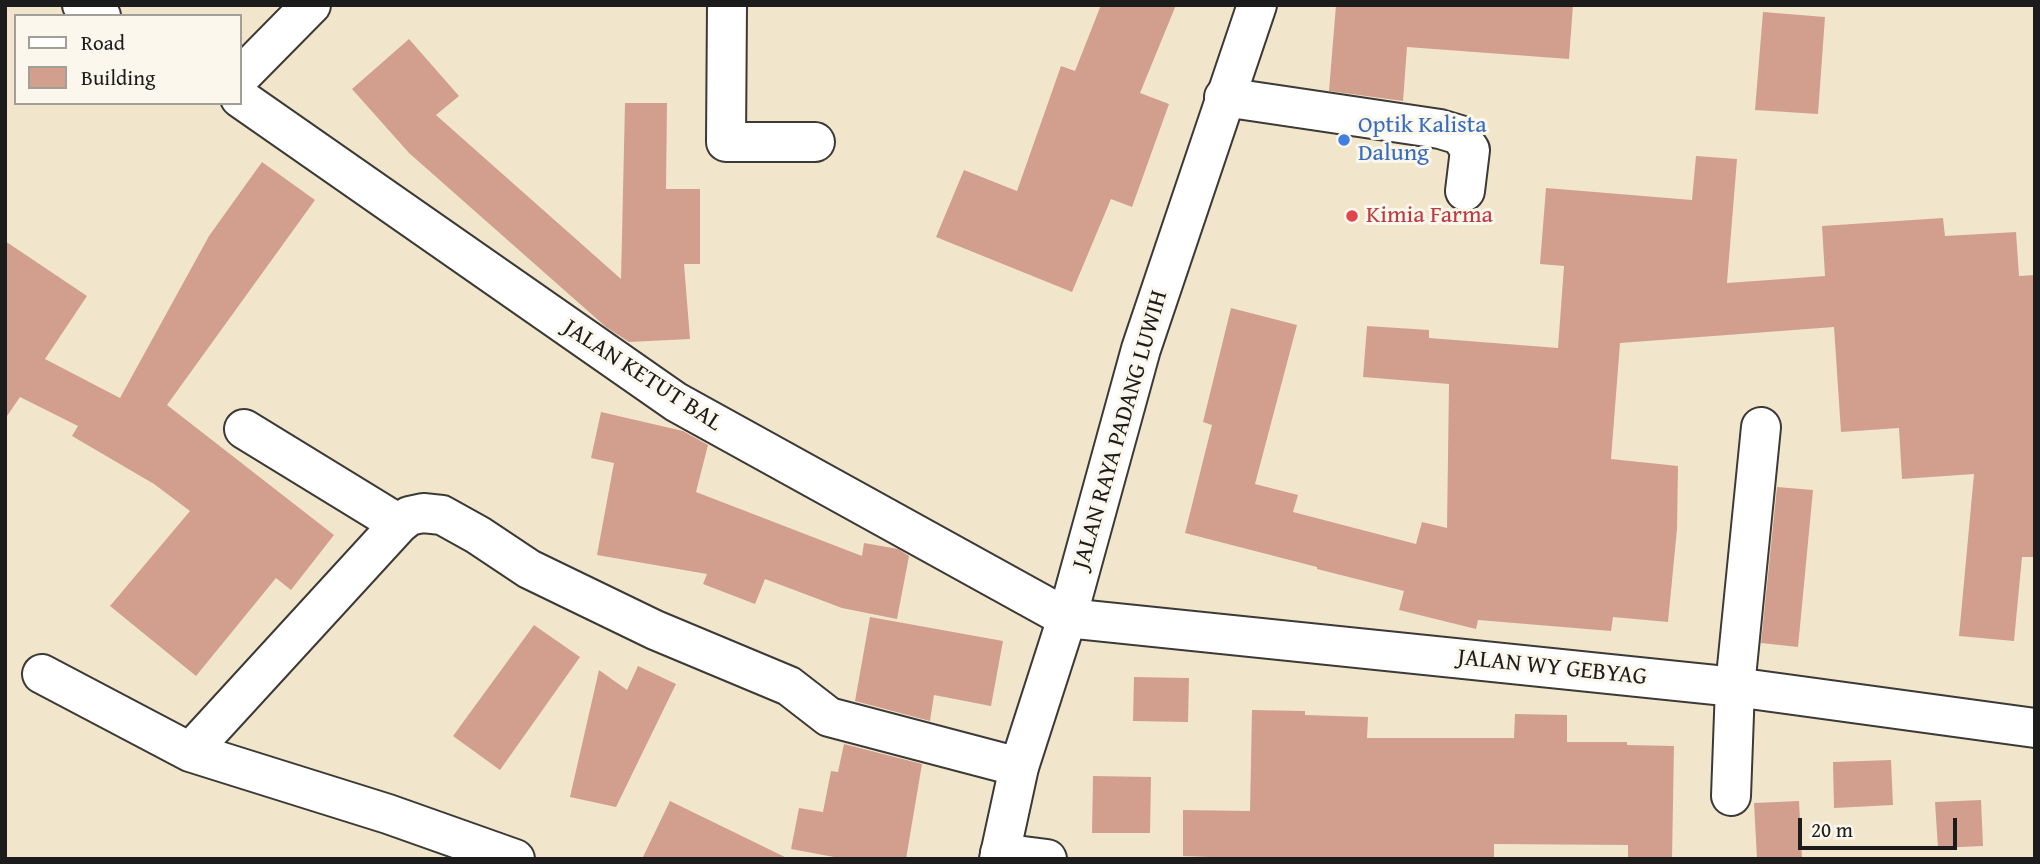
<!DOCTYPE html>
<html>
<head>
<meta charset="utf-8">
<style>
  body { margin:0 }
  #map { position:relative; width:2040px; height:864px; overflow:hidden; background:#f1e6cb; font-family:"Gentium Book Plus",serif }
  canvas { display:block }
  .frame { position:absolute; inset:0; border:7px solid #1c1c1c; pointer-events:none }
  .legend { position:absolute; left:14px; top:14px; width:228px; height:91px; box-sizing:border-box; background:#fbf7ec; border:2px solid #a29f99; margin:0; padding:9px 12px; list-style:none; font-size:21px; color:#1c1c1c }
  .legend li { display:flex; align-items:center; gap:14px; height:35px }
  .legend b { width:35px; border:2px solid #a29f99 }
  .scale { position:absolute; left:1798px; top:818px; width:159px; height:32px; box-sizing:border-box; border:4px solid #1c1c1c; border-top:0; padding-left:9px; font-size:21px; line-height:24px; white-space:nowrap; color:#1c1c1c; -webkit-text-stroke:5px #fbf7ec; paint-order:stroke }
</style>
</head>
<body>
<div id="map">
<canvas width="2040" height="864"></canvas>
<div class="frame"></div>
<ul class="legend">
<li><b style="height:9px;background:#fff"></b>Road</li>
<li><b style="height:19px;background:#d29f8f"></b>Building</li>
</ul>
<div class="scale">20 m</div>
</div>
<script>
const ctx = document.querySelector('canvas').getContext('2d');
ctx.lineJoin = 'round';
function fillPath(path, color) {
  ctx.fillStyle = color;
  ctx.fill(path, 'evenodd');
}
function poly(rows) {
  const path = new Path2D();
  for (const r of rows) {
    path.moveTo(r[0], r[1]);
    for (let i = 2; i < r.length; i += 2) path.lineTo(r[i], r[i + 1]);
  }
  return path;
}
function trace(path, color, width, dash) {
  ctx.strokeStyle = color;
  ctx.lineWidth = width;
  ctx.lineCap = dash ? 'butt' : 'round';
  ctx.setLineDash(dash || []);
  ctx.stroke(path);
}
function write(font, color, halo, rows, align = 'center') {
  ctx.font = font + ' "Gentium Book Plus",serif';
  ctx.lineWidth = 6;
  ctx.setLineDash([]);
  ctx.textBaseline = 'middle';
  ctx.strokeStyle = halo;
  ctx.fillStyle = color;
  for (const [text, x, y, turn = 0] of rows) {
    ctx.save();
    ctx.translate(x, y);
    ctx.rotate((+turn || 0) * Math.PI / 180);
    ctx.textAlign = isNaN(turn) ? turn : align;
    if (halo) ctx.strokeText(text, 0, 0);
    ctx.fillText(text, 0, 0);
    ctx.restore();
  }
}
const building = poly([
  [1101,5,1176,5,1140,93,1169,104,1132,207,1111,199,1072,292,936,237,964,170,1017,191,1061,66,1075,71],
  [1336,5,1573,5,1569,59,1407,47,1403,101,1329,91],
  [1763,12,1825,17,1818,114,1755,110],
  [409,39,459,96,436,115,621,279,625,103,667,103,666,189,700,189,700,264,684,264,690,339,629,342,606,327,409,153,352,89],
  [1696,156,1737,159,1727,283,1825,276,1822,226,1943,218,1945,236,2016,232,2019,276,2035,275,2035,557,2022,557,2014,641,1959,636,1974,474,1902,479,1899,428,1841,432,1834,327,1620,343,1611,459,1678,466,1677,529,1668,622,1613,617,1611,631,1478,620,1476,629,1399,610,1404,591,1317,569,1317,567,1185,533,1212,425,1203,422,1231,308,1297,325,1255,484,1298,495,1293,512,1416,544,1422,522,1447,528,1449,384,1363,377,1367,326,1429,330,1429,338,1558,348,1564,266,1540,264,1546,188,1692,200],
  [262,162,315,200,167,405,334,535,291,590,276,578,196,676,110,606,190,511,154,484,72,436,78,426,20,397,5,419,5,241,87,296,45,359,120,398,209,236],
  [601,412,683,431,708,445,696,492,862,556,864,543,898,549,909,556,897,619,842,608,765,579,755,604,703,584,707,574,597,555,614,463,591,458],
  [1777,487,1813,490,1798,647,1761,643],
  [870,617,1003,641,991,706,934,695,930,721,855,701],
  [534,625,580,657,500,770,453,736],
  [638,666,676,684,616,807,570,797,599,670,627,690],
  [1134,677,1189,678,1188,722,1133,721],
  [1252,710,1305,711,1305,715,1368,717,1367,738,1514,738,1515,714,1567,715,1567,742,1627,742,1627,745,1674,746,1672,859,1628,859,1628,845,1494,844,1494,857,1450,859,1262,859,1183,856,1183,810,1250,811],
  [844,744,922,764,906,859,845,859,791,849,799,808,823,812,831,771,838,772],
  [1891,760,1893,805,1834,808,1833,762],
  [1093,776,1151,777,1150,833,1092,833],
  [1981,800,1983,846,1938,848,1935,802],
  [670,801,789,859,642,859],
  [1799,801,1802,859,1757,859,1754,803]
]);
const street = poly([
  [82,5,101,16],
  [727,5,726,142,815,142],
  [240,77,311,5],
  [1224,97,1440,129,1460,135,1470,150,1465,191],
  [240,98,676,402,1067,618],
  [244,429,399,524],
  [42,674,190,752,388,814,515,859],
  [190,752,399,524,409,516,423,513,442,515,478,535,529,569,655,630,789,686,829,717,1019,767],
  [1731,796,1735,687,1761,427],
  [1000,853,1047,859]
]);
const secondary = poly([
  [1067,618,1735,687,2035,728]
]);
const primary = poly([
  [999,859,1019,767,1067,618,1141,349,1257,5]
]);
const markers = [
  [1344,140,7,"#3f7fe0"],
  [1352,216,7,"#e0444e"]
];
const shopNames = [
  ["Optik Kalista",1358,126],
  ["Dalung",1358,154]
];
const healthNames = [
  ["Kimia Farma",1366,216]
];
const streetNames = [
  ["JALAN KETUT BAL",642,376,33],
  ["JALAN RAYA PADANG LUWIH",1121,430,-74],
  ["JALAN WY GEBYAG",1552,668,6]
];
fillPath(building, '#d29f8f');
trace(street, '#3c3a36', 42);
trace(secondary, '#3c3a36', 42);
trace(primary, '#3c3a36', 42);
trace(street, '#fff', 38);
trace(secondary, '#fff', 38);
trace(primary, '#fff', 38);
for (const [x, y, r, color] of markers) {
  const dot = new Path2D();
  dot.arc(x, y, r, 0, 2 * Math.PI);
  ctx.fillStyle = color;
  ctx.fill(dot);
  trace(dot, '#fbf7ec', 2.5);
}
write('24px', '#366cbe', '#fbf7ec', shopNames, 'left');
write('24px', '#be3a42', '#fbf7ec', healthNames, 'left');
write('24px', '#1c1c1c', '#fbf7ec', streetNames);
</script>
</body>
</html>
